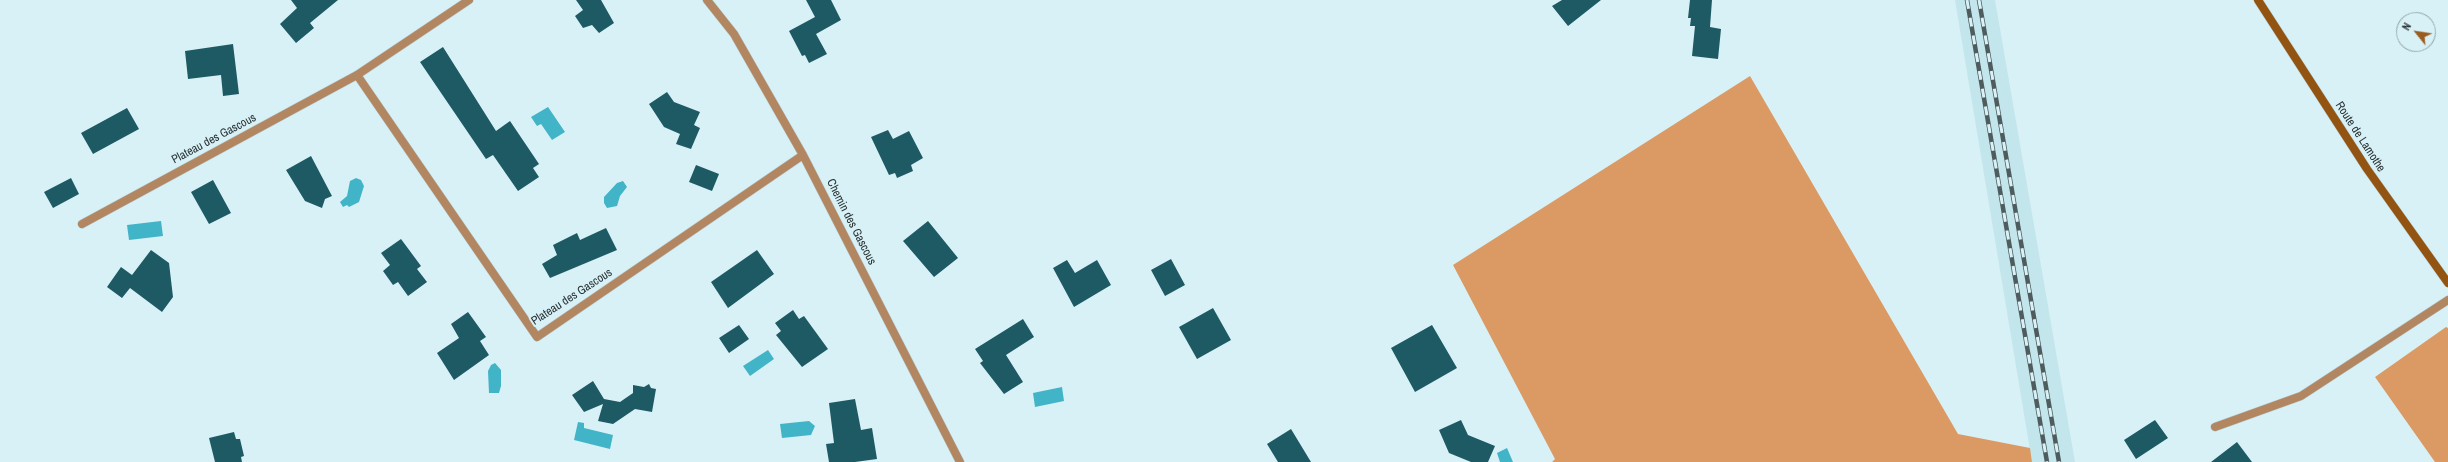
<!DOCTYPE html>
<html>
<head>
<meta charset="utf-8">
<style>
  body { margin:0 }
  #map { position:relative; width:2448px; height:462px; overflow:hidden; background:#d8f1f6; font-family:"Archivo Narrow",sans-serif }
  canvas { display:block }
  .north { position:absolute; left:2396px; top:12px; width:40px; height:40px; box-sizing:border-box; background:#d8f1f6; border:1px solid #92a5a9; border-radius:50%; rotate:300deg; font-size:11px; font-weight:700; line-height:16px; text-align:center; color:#293335 }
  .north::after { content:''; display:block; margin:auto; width:14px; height:18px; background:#9a5c21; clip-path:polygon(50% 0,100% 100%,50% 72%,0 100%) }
</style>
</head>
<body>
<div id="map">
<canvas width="2448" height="462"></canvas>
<div class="north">N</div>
</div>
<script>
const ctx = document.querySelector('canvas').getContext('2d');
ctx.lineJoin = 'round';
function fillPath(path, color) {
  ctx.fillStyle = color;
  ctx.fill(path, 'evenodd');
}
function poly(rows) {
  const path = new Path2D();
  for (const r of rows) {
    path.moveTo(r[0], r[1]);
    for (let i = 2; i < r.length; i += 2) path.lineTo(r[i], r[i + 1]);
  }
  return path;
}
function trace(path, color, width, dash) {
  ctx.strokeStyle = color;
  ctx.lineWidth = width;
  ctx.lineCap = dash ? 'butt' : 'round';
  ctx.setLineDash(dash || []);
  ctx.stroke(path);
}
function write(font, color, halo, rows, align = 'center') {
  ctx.font = font + ' "Archivo Narrow",sans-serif';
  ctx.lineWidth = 4;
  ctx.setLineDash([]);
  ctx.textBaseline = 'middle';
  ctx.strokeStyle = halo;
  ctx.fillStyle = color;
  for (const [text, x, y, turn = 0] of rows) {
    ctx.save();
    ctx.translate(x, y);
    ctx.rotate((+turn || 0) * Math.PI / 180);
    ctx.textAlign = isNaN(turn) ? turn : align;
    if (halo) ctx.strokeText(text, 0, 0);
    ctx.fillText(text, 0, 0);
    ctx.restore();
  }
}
const built = poly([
  [1955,0,1995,0,2075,462,2032,462]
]);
const forest = poly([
  [1750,76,1958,434,2030,448,2032,462,1552,462,1555,459,1453,265],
  [2446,327,2448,328,2448,462,2435,462,2375,377]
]);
const water = poly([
  [548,107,565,132,552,140,541,124,537,126,531,117],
  [356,178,361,180,364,186,359,202,349,207,347,205,343,207,340,202,347,196,350,181],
  [623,181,627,187,620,196,617,206,607,208,604,203,604,197,617,183],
  [161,221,163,236,129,240,127,225],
  [768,350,774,359,750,376,743,366],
  [495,363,501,370,501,386,499,393,489,393,488,371,491,365],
  [1062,387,1064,401,1035,407,1033,393],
  [809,421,815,426,811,435,782,438,780,424],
  [578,422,584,423,584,428,613,435,610,449,574,440],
  [1507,448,1513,462,1500,462,1497,453]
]);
const building = poly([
  [291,0,338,0,310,23,314,28,296,43,280,24,297,8],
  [576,0,601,0,614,23,599,33,592,25,583,28,575,16,583,10],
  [806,0,831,0,841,20,816,34,827,54,809,63,805,55,802,56,789,31,815,17],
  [1562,0,1601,0,1568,26,1552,6],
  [1690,0,1712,0,1710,27,1721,29,1718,59,1692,56,1695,26,1690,26,1691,18,1688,18],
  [233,44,239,94,223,96,221,75,188,79,185,51],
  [443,47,496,131,510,121,539,164,533,168,539,177,518,191,493,155,486,159,420,62],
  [667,92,674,102,700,112,694,125,700,128,691,149,676,144,680,134,664,127,649,104],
  [127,108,139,129,93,154,81,133],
  [888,130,893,139,909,131,923,158,911,165,913,171,897,178,895,173,889,175,871,137],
  [311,156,332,196,325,199,322,208,305,201,286,170],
  [696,165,719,174,712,191,689,182],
  [71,178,79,194,53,208,44,192],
  [213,180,231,213,209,224,191,192],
  [928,221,958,258,934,277,903,241],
  [606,228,617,250,550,278,542,264,557,255,553,245,577,233,580,240],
  [401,239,421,266,417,269,427,282,408,296,398,282,393,285,383,271,390,265,381,253],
  [151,250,169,263,173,297,162,312,130,288,122,298,107,287,121,267,132,275],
  [757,250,774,274,728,308,711,282],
  [1171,259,1185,285,1165,296,1151,270],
  [1067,260,1075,273,1097,260,1111,285,1074,307,1053,268],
  [1213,308,1231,340,1197,359,1179,327],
  [793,310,799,319,804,316,828,349,802,367,776,335,781,331,775,323],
  [468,312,486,337,480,341,489,355,454,380,437,353,459,338,451,324],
  [1023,319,1034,337,1006,355,1023,382,1004,394,980,363,983,361,975,349],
  [739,325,749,339,729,353,719,338],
  [1432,325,1457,368,1415,392,1391,348],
  [593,381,604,399,620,402,633,393,633,385,644,387,649,384,651,388,656,389,652,412,635,409,613,424,598,421,603,404,584,412,572,395],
  [855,399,861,430,872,428,877,459,855,462,829,462,826,444,834,443,829,403],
  [1461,420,1468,435,1495,446,1488,462,1471,462,1449,453,1439,430],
  [2155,420,2168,438,2136,459,2124,440],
  [1291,429,1311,462,1278,462,1267,444],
  [234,432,236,439,240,439,244,456,241,457,242,462,215,462,209,438],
  [2237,442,2252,462,2211,462]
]);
const lane = poly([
  [2215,427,2301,396,2448,300]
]);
const street = poly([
  [707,0,734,34,803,155,960,462],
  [357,75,537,337,803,155],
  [82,224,357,75,469,0]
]);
const secondary = poly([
  [2258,0,2367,169,2448,283]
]);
const rail = poly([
  [1967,0,2047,462],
  [1979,0,2059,462]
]);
const streetNames = [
  ["Route de Lamothe",2360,137,57],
  ["Plateau des Gascous",214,139,-28],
  ["Chemin des Gascous",851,222,63],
  ["Plateau des Gascous",572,297,-33]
];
fillPath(built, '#c3e5ec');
fillPath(forest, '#db9a64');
fillPath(water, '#41b4c7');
fillPath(building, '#1e5a64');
trace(lane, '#b5cbcf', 9);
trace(street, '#b5cbcf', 9);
trace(secondary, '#b5cbcf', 9);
trace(lane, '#b38662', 8);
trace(street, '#b38662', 8);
trace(secondary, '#935412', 8);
trace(rail, '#4e5c5e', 4.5);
trace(rail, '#d8f1f6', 3, [9]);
write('12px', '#293335', '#d8f1f6', streetNames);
</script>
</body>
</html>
